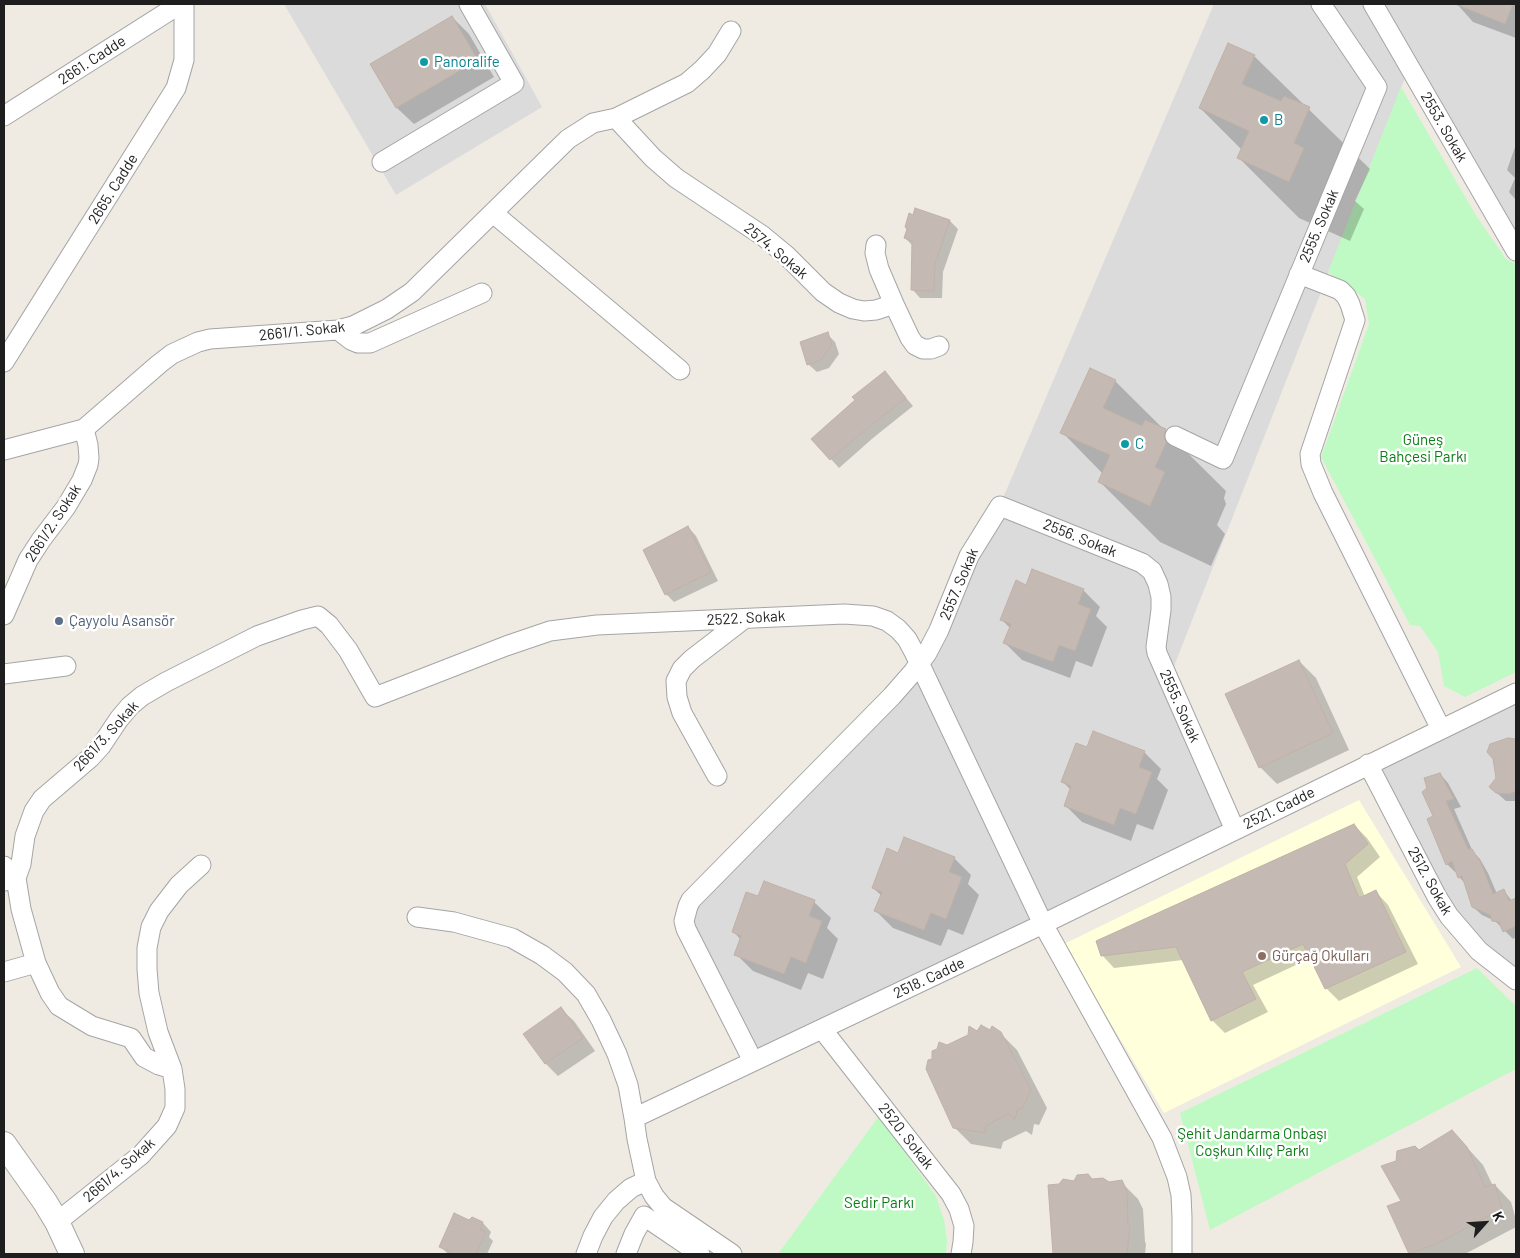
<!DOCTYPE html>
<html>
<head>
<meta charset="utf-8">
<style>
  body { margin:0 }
  #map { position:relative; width:1520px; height:1258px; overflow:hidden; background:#efebe3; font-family:Barlow,sans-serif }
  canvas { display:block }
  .frame { position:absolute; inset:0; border:5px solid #1e1e1e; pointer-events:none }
  .north { position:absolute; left:1460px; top:1198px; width:50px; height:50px; -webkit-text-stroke:4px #fff; paint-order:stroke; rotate:64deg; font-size:14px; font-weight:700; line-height:20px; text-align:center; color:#1e1e1e }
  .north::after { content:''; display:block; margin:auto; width:18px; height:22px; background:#1e1e1e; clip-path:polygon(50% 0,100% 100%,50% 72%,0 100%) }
</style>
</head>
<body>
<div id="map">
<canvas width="1520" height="1258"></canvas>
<div class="frame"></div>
<div class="north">K</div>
</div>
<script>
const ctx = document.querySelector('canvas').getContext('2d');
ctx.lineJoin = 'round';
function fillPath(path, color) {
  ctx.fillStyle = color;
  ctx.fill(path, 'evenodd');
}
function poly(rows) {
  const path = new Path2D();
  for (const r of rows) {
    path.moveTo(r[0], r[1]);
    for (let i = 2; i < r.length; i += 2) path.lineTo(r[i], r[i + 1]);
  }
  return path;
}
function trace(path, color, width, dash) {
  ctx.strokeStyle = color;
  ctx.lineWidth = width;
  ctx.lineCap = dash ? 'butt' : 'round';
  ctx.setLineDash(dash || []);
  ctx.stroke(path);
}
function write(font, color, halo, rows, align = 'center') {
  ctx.font = font + ' Barlow,sans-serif';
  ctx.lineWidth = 5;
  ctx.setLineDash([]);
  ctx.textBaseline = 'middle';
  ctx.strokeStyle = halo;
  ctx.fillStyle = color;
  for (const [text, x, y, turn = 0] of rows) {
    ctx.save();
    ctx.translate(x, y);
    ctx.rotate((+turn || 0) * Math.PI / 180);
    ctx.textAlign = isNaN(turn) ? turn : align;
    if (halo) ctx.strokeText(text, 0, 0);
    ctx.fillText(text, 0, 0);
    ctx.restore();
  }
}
const residential = poly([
  [284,4,485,4,542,107,396,195],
  [1214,4,1516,4,1516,251,1409,68,1169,679,1235,830,753,1061,685,914,892,696,1000,505],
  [1516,692,1516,980,1479,951,1368,764]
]);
const education = poly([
  [1359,800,1461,967,1164,1113,1064,944]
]);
const park = poly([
  [1401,87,1477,217,1506,259,1516,264,1516,672,1465,697,1444,686,1438,652,1420,626,1410,625,1321,457,1369,324,1365,299,1328,272],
  [1477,968,1516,1006,1516,1069,1210,1230,1180,1113],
  [879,1116,936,1196,944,1220,947,1240,946,1254,778,1254]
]);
const shadow = poly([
  [1457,4,1516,4,1516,38,1473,22],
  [452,17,469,34,494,77,414,124,397,108,372,65],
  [1229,45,1255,57,1370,169,1355,201,1364,209,1350,241,1299,218,1239,158,1242,150,1200,108],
  [1516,144,1516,200,1509,192,1515,178,1507,170],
  [950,221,958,229,943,272,942,298,920,298,912,289,913,246,905,238],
  [827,334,835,342,839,354,829,368,817,372,808,364],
  [885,373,913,406,873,438,839,468,813,439],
  [1115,381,1226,491,1224,498,1226,504,1217,525,1225,534,1211,566,1160,542,1100,482,1103,474,1062,432],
  [688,527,696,536,718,581,674,602,666,594],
  [1027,586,1083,590,1100,607,1096,616,1107,627,1092,667,1076,661,1070,678,1022,660,1005,643,1010,628,1002,620],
  [1299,661,1316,678,1349,750,1277,784,1260,767],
  [1508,739,1516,740,1516,801,1506,801,1490,787,1497,778],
  [1144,752,1161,769,1157,779,1168,790,1153,830,1137,824,1131,841,1082,822,1065,805,1071,790,1063,782],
  [1440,774,1448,783,1461,807,1454,809,1473,852,1480,859,1488,873,1497,894,1504,891,1512,901,1516,899,1516,937,1513,939,1495,921,1482,915,1473,907,1465,883,1459,877,1457,871,1455,872,1447,864,1435,817],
  [1354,825,1367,838,1380,857,1357,877,1365,897,1376,892,1388,905,1418,964,1339,1001,1326,988,1311,958,1253,985,1268,1012,1225,1033,1212,1020,1183,960,1114,968,1102,955],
  [898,854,954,858,971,875,968,884,979,895,963,935,948,929,941,946,893,928,876,911,882,896,873,888],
  [758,898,814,902,831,918,827,928,838,939,823,979,808,973,801,990,753,971,736,954,741,940,733,931],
  [561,1009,574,1021,595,1051,558,1076,546,1064,525,1034],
  [978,1032,1000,1033,1017,1050,1047,1108,1039,1125,1034,1124,1032,1135,1026,1131,1003,1142,1001,1149,971,1144,954,1127,933,1060,947,1046],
  [1452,1131,1483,1165,1493,1186,1495,1185,1511,1202,1516,1220,1516,1227,1465,1254,1410,1254,1389,1207,1403,1202,1419,1152],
  [1092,1180,1109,1183,1121,1182,1138,1199,1143,1209,1145,1242,1146,1244,1145,1254,1054,1254,1049,1186],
  [472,1219,483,1223,491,1232,489,1237,493,1241,487,1254,448,1254,441,1247]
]);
const building = poly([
  [1455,4,1513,4,1505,24,1455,4],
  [452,16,478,60,396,108,370,64,452,16],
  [1228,43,1255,55,1242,84,1281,101,1284,96,1310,107,1294,143,1304,148,1289,182,1237,158,1249,131,1199,108,1228,43],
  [915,208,950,220,935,264,934,291,911,290,912,241,904,238,907,229,905,227,909,213,913,215,915,208],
  [828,332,832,345,821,360,807,365,800,342,828,332],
  [1090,368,1116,380,1103,408,1142,426,1145,420,1166,429,1164,436,1166,443,1155,467,1165,472,1150,506,1098,482,1110,455,1060,433,1090,368],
  [885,371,906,398,865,430,830,460,811,439,855,400,852,397,885,371],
  [688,526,711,572,665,595,643,550,688,526],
  [1032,569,1084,589,1078,604,1091,609,1075,651,1059,645,1053,662,1003,643,1011,624,1000,620,1016,580,1026,585,1032,569],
  [1299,660,1333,733,1259,768,1225,694,1299,660],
  [1093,731,1145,751,1139,767,1152,772,1136,814,1120,808,1114,825,1064,806,1071,786,1061,782,1076,743,1087,747,1093,731],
  [1508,738,1516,739,1516,791,1509,794,1496,793,1489,787,1496,778,1493,759,1487,752,1490,744,1508,738],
  [1440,773,1454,799,1446,801,1468,849,1472,849,1481,863,1493,894,1504,889,1509,901,1516,898,1516,926,1503,932,1499,922,1492,921,1490,915,1472,907,1462,876,1458,878,1452,861,1446,865,1427,819,1433,816,1422,792,1427,788,1424,778,1440,773],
  [1354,824,1368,844,1345,864,1359,898,1376,890,1406,952,1325,989,1303,944,1242,972,1256,999,1211,1021,1176,947,1101,956,1096,941,1354,824],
  [904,837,955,857,949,872,962,877,946,919,931,913,924,930,874,911,882,892,872,888,887,848,898,853,904,837],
  [764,881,815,900,809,916,822,921,806,963,791,957,784,974,734,955,741,936,732,932,746,892,758,896,764,881],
  [561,1007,583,1038,545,1064,523,1034,561,1007],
  [981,1025,990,1030,992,1026,1001,1032,1031,1090,1022,1109,1018,1108,1015,1119,1008,1114,986,1126,985,1133,953,1128,926,1069,928,1060,932,1059,932,1051,937,1049,939,1042,947,1045,968,1035,969,1026,977,1031,981,1025],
  [1452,1130,1467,1147,1485,1187,1495,1184,1502,1209,1438,1243,1409,1254,1387,1206,1401,1201,1381,1166,1396,1161,1397,1151,1415,1146,1419,1150,1452,1130],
  [1088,1174,1092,1179,1103,1178,1109,1182,1122,1180,1127,1191,1128,1225,1130,1226,1127,1254,1053,1254,1048,1185,1059,1184,1063,1179,1074,1181,1077,1175,1088,1174],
  [454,1213,469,1220,472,1217,483,1222,480,1229,486,1232,476,1254,455,1254,439,1247,454,1213]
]);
const minor = poly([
  [1373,4,1516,251],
  [4,116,180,4],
  [616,118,653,158,676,178,763,236,786,255,823,292,839,303,853,309,864,311,876,310,894,304,910,338,915,345,923,349,931,349,939,346],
  [382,162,514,83,469,4],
  [493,213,680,370],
  [876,245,875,253,879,269,894,304],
  [1299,274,1340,290,1346,296,1350,304,1355,320,1310,454,1311,464,1323,493,1441,729],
  [338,330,351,340,358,343,370,343,482,293],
  [4,362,176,88,184,60,184,4],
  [1175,436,1223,459,1377,87,1321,4],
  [4,450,84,429,159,364,172,354,198,342,210,339,338,330,353,326,387,309,412,292,568,139,593,123,616,118,687,83,702,70,717,54,731,31],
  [4,615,28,560,41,540,66,507,82,480,88,465,89,458,88,445,84,429],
  [4,674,66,666],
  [1368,764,1437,897,1449,916,1479,951,1516,980],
  [717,776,682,713,677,697,676,681,682,669,692,659,744,619],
  [4,866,16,878,21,909,36,963,4,972],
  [4,881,16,878,21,864,25,836,34,811,42,799,90,758,101,746,119,719,130,706,142,696,166,682,257,636,302,620,318,616,329,625,348,650,375,697,506,646,550,631,597,625,844,614,873,616,887,621,898,629,907,639,914,652,1043,924,1162,1138,1177,1177,1181,1195,1182,1217,1182,1254],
  [417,917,454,922,512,938,542,955,565,972,586,994,601,1020,617,1054,628,1085,634,1118],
  [36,963,50,993,59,1006,92,1026,131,1038,144,1057,159,1065,172,1069],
  [822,1029,951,1194,959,1209,964,1226,963,1242,961,1254],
  [753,1061,686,929,684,921,688,906,691,900,892,696,913,672,927,653,939,630,969,556,1000,506,1142,563,1152,571,1158,584,1161,597,1161,610,1156,647,1157,653,1235,830],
  [646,1181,654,1196,663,1207,732,1254],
  [57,1222,141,1155,167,1126,175,1108,175,1089,172,1069,158,1032,149,993,147,969,147,948,151,927,159,911,179,885,201,865],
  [586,1254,593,1236,603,1217,616,1201,631,1188,646,1181,637,1139,634,1118,1043,924,1516,693],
  [626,1254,634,1234,644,1216,700,1254]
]);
const tertiary = poly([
  [4,1144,45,1202,57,1222,72,1254]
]);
const markers = [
  [424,62,5,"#0f9aa8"],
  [1264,120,5,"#0f9aa8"],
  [1125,444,5,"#0f9aa8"],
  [59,621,5,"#5c6f8a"],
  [1262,956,5,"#8d6e63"]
];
const streetNames = [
  ["2661. Cadde",92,60,-33],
  ["2553. Sokak",1444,127,60],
  ["2665. Cadde",113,189,-58],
  ["2555. Sokak",1319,226,-67],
  ["2574. Sokak",776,251,40],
  ["2661/1. Sokak",302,331,-6],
  ["2661/2. Sokak",53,523,-57],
  ["2556. Sokak",1080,538,22],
  ["2557. Sokak",959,584,-67],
  ["2522. Sokak",746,618,-3],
  ["2555. Sokak",1180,706,66],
  ["2661/3. Sokak",106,736,-48],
  ["2521. Cadde",1279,808,-26],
  ["2512. Sokak",1430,881,61],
  ["2518. Cadde",929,978,-25],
  ["2520. Sokak",906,1136,52],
  ["2661/4. Sokak",119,1170,-41]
];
const cultureNames = [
  ["Panoralife",434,62],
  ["B",1274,120],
  ["C",1135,444]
];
const parkNames = [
  ["Güneş",1423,440],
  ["Bahçesi Parkı",1423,457],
  ["Şehit Jandarma Onbaşı",1252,1134],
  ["Coşkun Kılıç Parkı",1252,1151],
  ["Sedir Parkı",879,1203]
];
const serviceNames = [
  ["Çayyolu Asansör",69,621]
];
const educationNames = [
  ["Gürçağ Okulları",1272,956]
];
fillPath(residential, '#dcdbdb');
fillPath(education, '#ffffdc');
fillPath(park, '#bffac4');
fillPath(shadow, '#0003');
fillPath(building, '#c4bab3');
trace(building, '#c1b1a6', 1);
trace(minor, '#a5a5a5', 21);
trace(tertiary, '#a5a5a5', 26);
trace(minor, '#fff', 19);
trace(tertiary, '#fff', 24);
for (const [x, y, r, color] of markers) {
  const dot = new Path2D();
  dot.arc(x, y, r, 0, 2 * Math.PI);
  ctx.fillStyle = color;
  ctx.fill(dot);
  trace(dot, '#fff', 2);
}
write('15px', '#1e1e1e', '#fff', streetNames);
write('15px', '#0d838f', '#fff', cultureNames, 'left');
write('15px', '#0a7d13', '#fff', parkNames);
write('15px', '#4e5e75', '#fff', serviceNames, 'left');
write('15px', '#785e54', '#fff', educationNames, 'left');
</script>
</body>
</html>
